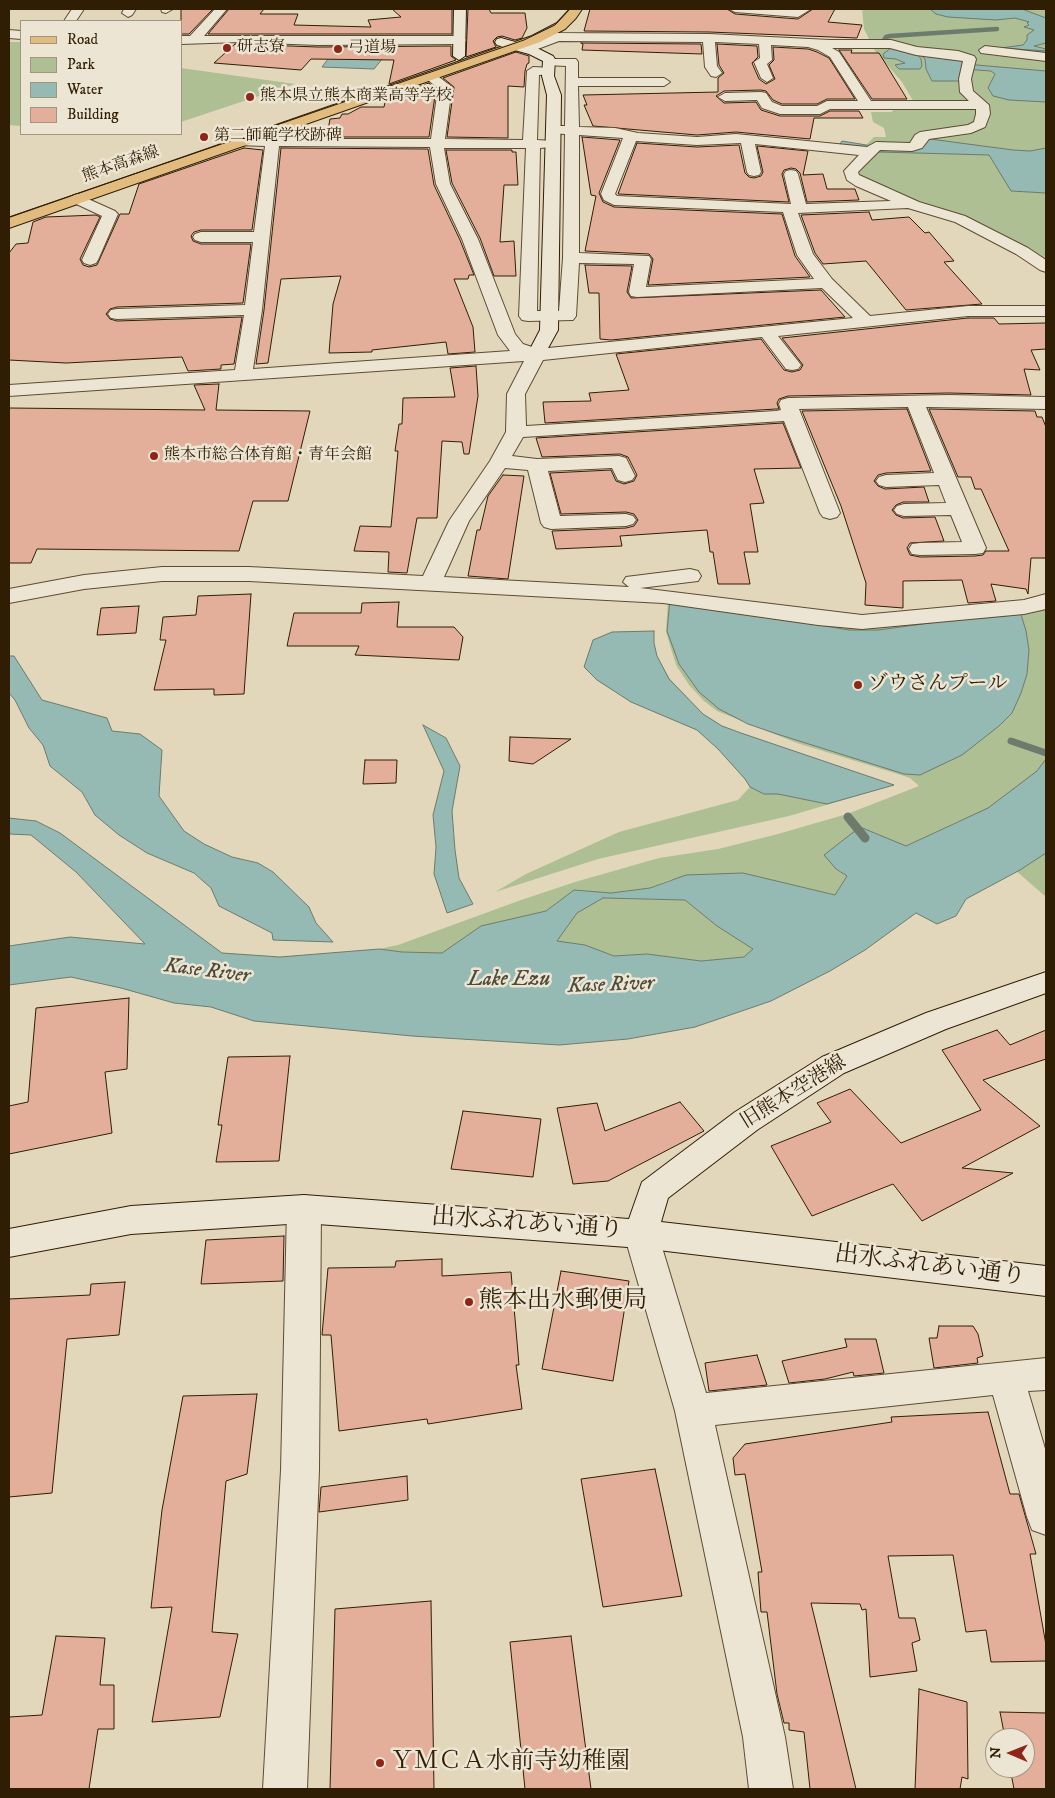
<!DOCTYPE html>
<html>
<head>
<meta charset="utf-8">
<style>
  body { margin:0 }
  #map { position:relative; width:1055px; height:1798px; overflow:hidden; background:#e3d7bb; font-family:"IM FELL DW Pica",serif }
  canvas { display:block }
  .frame { position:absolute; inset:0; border:10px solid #301e04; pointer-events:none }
  .legend { position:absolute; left:20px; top:20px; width:162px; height:115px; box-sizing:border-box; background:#ede5d3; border:1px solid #a19580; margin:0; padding:6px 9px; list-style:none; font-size:15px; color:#301e04 }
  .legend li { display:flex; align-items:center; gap:10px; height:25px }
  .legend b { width:25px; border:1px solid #a19580 }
  .north { position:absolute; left:985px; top:1728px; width:50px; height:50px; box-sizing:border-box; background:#ede5d3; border:1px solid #a19580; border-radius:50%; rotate:271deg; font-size:14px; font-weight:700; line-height:20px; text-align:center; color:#301e04 }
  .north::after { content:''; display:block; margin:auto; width:18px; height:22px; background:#8f2418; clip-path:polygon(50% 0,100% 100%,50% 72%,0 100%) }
</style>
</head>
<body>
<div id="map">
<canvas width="1055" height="1798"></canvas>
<div class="frame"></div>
<ul class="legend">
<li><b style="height:6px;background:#e2bc7e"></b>Road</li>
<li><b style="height:14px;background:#aebf94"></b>Park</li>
<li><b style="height:14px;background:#95b9b3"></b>Water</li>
<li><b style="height:14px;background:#e3ae9a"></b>Building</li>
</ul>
<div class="north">N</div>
</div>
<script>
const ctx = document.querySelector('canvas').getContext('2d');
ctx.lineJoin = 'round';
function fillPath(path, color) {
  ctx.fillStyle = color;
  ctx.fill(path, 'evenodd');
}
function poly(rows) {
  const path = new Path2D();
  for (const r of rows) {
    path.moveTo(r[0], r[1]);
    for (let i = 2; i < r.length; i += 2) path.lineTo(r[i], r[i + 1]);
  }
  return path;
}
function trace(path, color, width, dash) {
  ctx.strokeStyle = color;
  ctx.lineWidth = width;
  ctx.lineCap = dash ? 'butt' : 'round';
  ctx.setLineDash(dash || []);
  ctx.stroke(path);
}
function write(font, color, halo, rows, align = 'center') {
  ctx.font = font + ' "IM FELL DW Pica","Noto Serif JP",serif';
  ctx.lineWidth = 5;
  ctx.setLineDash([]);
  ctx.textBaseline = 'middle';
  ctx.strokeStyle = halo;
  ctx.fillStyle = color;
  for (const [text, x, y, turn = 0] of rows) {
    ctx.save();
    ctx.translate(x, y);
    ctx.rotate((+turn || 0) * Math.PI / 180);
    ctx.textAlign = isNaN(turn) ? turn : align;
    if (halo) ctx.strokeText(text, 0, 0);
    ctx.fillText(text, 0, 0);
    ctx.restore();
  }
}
const green = poly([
  [862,9,1046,9,1046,264,855,175,873,152,867,144,874,137,886,137,884,128,873,122,871,112,892,112,893,110,915,104,902,82,875,51,864,29],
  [9,42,21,42,21,126,9,125],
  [181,68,295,84,181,122],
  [668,600,849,628,876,628,1029,611,1046,605,1046,897,959,821,906,846,860,828,836,869,847,876,835,895,743,873,669,880,650,888,611,893,574,890,546,911,481,926,442,953,402,952,379,949,398,945,521,900,575,882,659,858,718,849,778,834,847,814,919,786,910,778,901,775,797,743,717,711,704,701,689,685,676,665,666,632],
  [654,631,654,643,657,656,670,679,703,714,722,726,741,733,894,785,789,816,598,859,495,892,526,874,619,832,738,800,750,787,745,779,718,749,697,730,631,702,597,680,584,667,593,640,612,632],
  [603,898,685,900,717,926,754,949,744,957,701,961,647,954,614,956,585,945,557,941,577,913]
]);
const water = poly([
  [930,9,1022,9,1046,18,1046,43,1034,46,1046,49,1046,51,1001,48,1023,45,1027,40,1027,35,1034,30,1024,27,1029,25,1027,23,1029,22,1015,18,996,20,948,17,936,14,930,9],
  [891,48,918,55,921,59,922,66,920,69,899,69,895,65,905,63,896,59,884,58,883,54,891,48],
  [919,54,962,58,965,64,1046,71,1046,102,1009,100,993,96,988,88,995,74,991,71,963,69,960,81,932,81,926,69,925,59,919,54],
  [331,55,383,58,374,69,322,67,331,55],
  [930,139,1013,150,1030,151,1046,148,1046,193,1011,191,989,155,879,152,840,144,842,141,885,148,930,139],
  [670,600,849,630,878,630,1020,611,1026,631,1029,650,1027,674,1021,693,1012,713,999,726,962,755,920,775,904,774,777,734,748,724,719,709,699,692,679,664,667,631,670,600],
  [654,631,654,643,657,656,669,679,703,714,722,726,741,733,894,785,827,804,778,794,764,794,750,787,745,779,718,749,697,730,631,702,597,680,584,667,593,640,612,632,654,631],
  [9,656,14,656,42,700,107,718,112,731,140,734,162,750,159,796,184,831,204,844,232,857,258,863,273,872,309,907,316,923,333,942,273,940,272,933,219,906,211,888,194,873,147,853,119,835,95,815,82,792,50,766,43,745,29,728,15,700,9,693,9,656],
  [423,725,446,738,460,766,452,811,455,850,459,878,473,904,447,913,434,874,436,847,433,815,444,771,423,725],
  [1046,759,1046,853,1020,870,966,899,956,916,937,924,916,913,865,950,830,971,771,1001,695,1027,628,1039,559,1045,412,1036,254,1021,211,1007,174,1003,121,988,71,977,9,985,9,946,70,937,145,944,76,872,31,835,9,834,9,818,36,821,60,833,222,953,280,957,379,949,402,952,442,953,481,926,546,911,574,890,611,893,650,888,686,875,743,873,835,895,847,876,836,869,824,855,860,827,906,846,988,808,1037,771,1046,759],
  [603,898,685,900,717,926,753,949,744,957,701,961,647,954,614,956,585,945,557,941,577,913,603,898]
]);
const streamFar2 = poly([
  [883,42,886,37,890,36,997,29]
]);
const streamFar1 = poly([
  [1011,741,1046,753]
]);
const stream = poly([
  [848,817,865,838]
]);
const building = poly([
  [181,9,213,9,189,34,181,34,181,9],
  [229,9,264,9,260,14,298,14,294,25,371,27,368,20,401,17,392,9,452,9,452,34,208,34,229,9],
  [468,9,489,9,491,13,525,13,527,28,522,38,515,40,502,36,497,37,493,41,496,47,466,57,468,9],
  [590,9,727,9,735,14,798,19,813,9,835,9,828,22,862,25,857,38,709,32,584,31,590,9],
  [581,43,701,44,702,54,582,50,583,44,581,43],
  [235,44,318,47,451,46,451,56,456,60,389,84,394,60,311,59,301,70,214,63,235,44],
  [717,44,757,46,758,57,752,63,759,79,766,84,775,79,769,65,774,60,773,47,808,49,817,52,829,58,855,99,827,99,817,104,782,104,773,100,766,91,761,90,724,91,716,96,724,103,756,102,761,110,780,116,820,116,830,111,859,111,863,118,814,118,810,139,736,132,697,135,593,126,584,105,587,105,583,95,718,92,718,78,724,73,719,65,717,44],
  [839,50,852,50,851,53,879,53,907,99,872,99,839,50],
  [516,52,529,56,529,63,527,64,525,71,524,87,508,86,508,138,447,137,454,87,443,78,516,52],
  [429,83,436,89,429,137,285,137,286,133,292,133,293,131,328,130,330,119,340,118,342,114,348,114,361,107,384,107,386,98,429,83],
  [582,137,620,140,599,193,603,202,614,207,782,214,795,256,810,277,648,285,653,259,649,254,585,251,596,196,591,195,582,137],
  [637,143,697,147,739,145,745,173,749,177,754,178,761,176,763,172,757,146,808,151,803,175,823,174,827,189,855,189,859,200,807,202,800,173,796,169,791,168,784,170,782,174,789,202,618,194,637,143],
  [244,148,263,150,252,230,201,230,194,232,191,236,193,241,201,244,251,244,243,303,117,307,110,309,106,314,110,319,117,321,242,317,234,364,221,365,221,369,188,371,182,357,66,363,9,360,9,253,16,244,28,243,33,222,46,217,96,215,100,217,80,259,83,265,89,267,97,265,120,214,129,214,139,184,244,148],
  [281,148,428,149,434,185,460,240,474,275,469,275,468,279,454,279,473,327,475,352,448,354,446,342,372,350,372,352,329,353,333,304,341,276,281,279,268,363,256,364,264,310,281,148],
  [446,150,512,150,512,152,516,152,518,185,504,185,500,242,514,241,516,276,494,276,480,238,452,183,446,150],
  [869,212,872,220,909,217,925,233,929,232,954,261,944,262,982,304,906,310,866,261,823,264,815,253,801,215,869,212],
  [585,265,632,266,627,292,631,298,821,290,845,317,611,340,600,339,599,293,589,293,585,265],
  [968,318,994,318,999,324,1046,323,1046,349,1031,350,1040,370,1024,369,1031,395,949,393,788,396,779,399,777,403,779,409,776,409,545,423,543,402,591,401,589,393,629,390,616,354,761,339,784,370,792,372,800,370,803,365,782,338,968,318],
  [476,366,478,396,469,454,464,454,462,442,442,441,437,518,417,518,407,573,388,572,389,552,354,551,360,526,391,527,398,451,395,451,399,424,402,424,403,398,455,397,450,368,476,366],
  [219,384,216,410,310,411,288,501,253,501,239,551,37,549,31,563,9,563,9,408,205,410,194,385,219,384],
  [907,409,931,471,886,473,878,475,874,481,878,486,885,489,924,487,929,502,903,502,896,505,892,510,896,515,903,518,935,517,944,541,910,543,907,548,910,555,920,557,975,556,983,555,986,551,1009,551,981,489,975,489,971,477,958,477,929,409,1035,411,1037,417,1042,417,1046,427,1046,558,1031,558,1028,594,1026,589,991,584,996,601,968,603,962,580,903,581,903,608,865,605,866,583,841,506,802,411,907,409],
  [783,423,801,468,754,469,764,503,750,504,758,552,744,552,750,584,718,584,713,552,710,552,707,530,620,536,622,546,556,549,552,531,626,528,634,526,638,520,634,514,626,512,561,514,550,473,611,470,616,481,624,484,634,481,637,475,628,457,620,454,542,457,536,438,783,423],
  [503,475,524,476,508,579,468,576,477,530,480,530,488,496,503,475],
  [251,594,244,694,214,695,214,689,154,690,166,640,160,640,163,617,196,615,198,596,251,594],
  [399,602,397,627,454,627,463,637,459,660,355,655,359,646,287,646,294,613,361,613,362,603,399,602],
  [139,606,136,633,97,635,101,608,139,606],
  [510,737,571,739,533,764,509,761,510,737],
  [365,760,397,760,396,783,363,784,365,760],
  [129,998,127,1069,105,1072,112,1133,9,1154,9,1106,28,1102,36,1008,129,998],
  [997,1030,1010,1045,1046,1030,1046,1059,983,1080,1040,1126,962,1168,1013,1173,922,1221,893,1184,812,1216,771,1146,831,1122,817,1103,850,1089,901,1143,981,1110,942,1050,997,1030],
  [290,1056,279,1161,216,1162,222,1125,218,1125,228,1057,290,1056],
  [680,1102,704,1131,608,1181,573,1184,557,1108,597,1103,605,1131,680,1102],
  [463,1111,541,1119,533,1177,451,1169,463,1111],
  [284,1236,283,1281,201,1284,206,1240,284,1236],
  [442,1259,442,1276,511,1272,519,1365,516,1365,522,1409,428,1424,427,1419,339,1431,331,1335,322,1335,328,1268,395,1267,396,1261,442,1259],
  [561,1271,629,1281,613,1381,542,1369,561,1271],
  [125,1282,119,1335,67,1339,52,1493,9,1497,9,1299,90,1295,91,1284,125,1282],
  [939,1326,973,1326,978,1334,983,1356,977,1358,978,1363,934,1368,929,1338,937,1338,939,1326],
  [845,1339,876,1339,884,1373,854,1376,853,1372,825,1379,789,1383,782,1361,847,1347,845,1339],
  [757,1355,767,1385,709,1391,705,1363,757,1355],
  [257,1394,247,1474,226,1481,212,1632,238,1634,220,1717,152,1722,172,1607,151,1608,162,1510,183,1396,257,1394],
  [988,1412,1010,1494,1019,1494,1036,1554,1030,1554,1046,1645,1046,1661,991,1662,986,1630,966,1632,953,1555,888,1556,899,1618,915,1618,920,1640,912,1643,917,1671,870,1677,866,1609,862,1610,860,1604,811,1603,856,1789,810,1789,804,1732,789,1730,789,1723,784,1723,777,1694,767,1612,761,1612,758,1572,762,1572,745,1474,735,1475,733,1458,745,1444,892,1422,891,1417,988,1412],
  [655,1469,682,1596,603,1607,581,1479,655,1469],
  [407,1476,408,1500,319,1512,321,1487,407,1476],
  [431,1601,434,1789,330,1789,335,1609,431,1601],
  [56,1636,105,1638,100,1685,114,1685,114,1729,98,1729,89,1789,9,1789,9,1717,42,1715,56,1636],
  [571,1636,591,1789,525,1789,510,1642,571,1636],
  [919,1689,967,1702,968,1779,962,1777,960,1789,915,1789,919,1689],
  [1000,1712,1046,1713,1046,1789,1014,1789,1010,1768,1025,1768,1025,1738,1005,1738,1000,1712]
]);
const street = poly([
  [72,9,84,9,76,21,64,21,72,9],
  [124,9,136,9,132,15,128,17,122,13,124,9],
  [161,9,173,9,166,13,162,12,161,9],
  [215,9,227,9,204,36,460,36,466,40,460,44,318,45,240,42,181,44,181,36,190,36,215,9],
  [729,9,811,9,798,17,735,12,729,9],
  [9,30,21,31,21,39,9,38,9,30],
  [557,33,709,34,830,40,891,40,917,47,958,51,974,56,976,59,971,79,973,91,989,105,990,114,985,127,971,133,929,139,922,148,912,151,880,150,858,172,859,175,919,202,965,216,1028,248,1046,260,1046,272,1040,270,1016,254,955,222,908,208,798,213,813,254,832,279,870,316,968,306,1046,306,1046,316,968,316,778,336,801,365,798,369,792,370,786,369,762,337,543,360,525,394,526,426,776,411,781,410,779,404,781,400,788,398,949,395,1046,397,1046,409,926,407,986,548,983,553,975,554,920,555,912,554,909,549,912,544,920,543,962,542,951,515,904,516,897,514,894,510,897,506,904,504,946,503,939,485,886,487,879,485,876,481,879,477,886,475,934,473,908,407,799,409,840,513,837,517,830,519,823,517,820,513,784,421,523,437,512,456,537,459,619,456,626,458,635,476,632,480,625,482,618,480,612,468,548,471,560,516,626,514,633,516,636,520,633,524,626,526,551,529,544,527,541,523,528,470,505,468,469,521,444,577,629,587,623,582,626,577,690,569,698,571,701,576,698,581,640,588,862,615,1024,600,1046,594,1046,609,1024,614,862,629,818,625,663,603,249,581,162,581,84,589,9,603,9,589,84,575,162,567,249,567,423,576,449,521,490,461,506,432,507,394,524,361,9,396,9,385,235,370,244,315,117,319,111,318,108,314,111,310,117,309,245,305,253,242,201,242,195,240,193,237,195,234,201,232,254,232,265,146,236,145,234,142,236,139,431,139,438,88,424,77,430,73,435,74,452,87,445,139,523,140,527,71,533,67,553,68,554,71,553,74,539,75,537,140,552,141,554,144,552,147,540,148,537,311,559,311,563,258,565,134,549,133,547,130,554,126,565,126,566,66,545,65,543,62,545,59,576,59,578,62,578,78,664,78,670,82,664,86,578,86,579,127,615,128,638,133,697,137,736,134,867,147,876,142,910,143,915,135,920,132,968,125,974,122,976,114,976,109,830,109,820,114,780,114,762,108,757,100,725,101,718,97,725,93,761,92,766,93,772,102,782,106,817,106,827,101,858,101,830,57,818,50,808,47,771,45,772,60,767,64,773,78,767,82,761,78,754,62,760,58,759,44,715,42,717,66,722,73,716,77,711,76,705,67,703,42,559,41,527,53,521,49,523,46,557,33],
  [832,48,890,48,916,55,963,61,959,79,960,92,969,101,871,101,839,52,832,48],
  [579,135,623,138,601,194,604,200,614,205,783,212,797,255,814,279,646,287,651,259,649,256,579,253,579,135],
  [636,141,697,145,741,143,747,172,749,175,754,176,759,175,761,172,755,144,859,155,844,171,847,180,856,186,891,201,806,204,798,174,796,171,791,170,786,171,784,174,791,204,617,196,615,194,636,141],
  [279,146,430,147,436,184,462,239,498,335,510,351,253,369,262,310,279,146],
  [444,148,526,148,519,316,522,320,528,321,573,320,576,316,579,263,634,264,629,292,631,296,637,297,822,288,853,318,538,349,523,344,515,334,478,239,450,184,444,148],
  [985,46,1046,53,1046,61,981,53,979,50,985,46],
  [77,194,115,211,118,214,98,260,96,263,90,265,84,263,82,260,102,216,72,202,69,199,72,196,77,194],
  [304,1195,316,1199,321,1209,319,1470,307,1789,263,1789,281,1470,287,1209,292,1199,304,1195],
  [641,1220,653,1224,658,1234,706,1393,1046,1358,1046,1390,1028,1391,1046,1452,1046,1535,1032,1530,1027,1517,993,1395,715,1425,785,1737,793,1789,749,1789,743,1737,675,1411,624,1234,629,1224,641,1220]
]);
const secondary = poly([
  [454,9,466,9,465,56,459,60,453,56,454,9],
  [501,38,537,48,553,56,555,59,554,76,561,95,558,330,542,359,536,360,530,359,527,355,540,330,547,95,542,76,543,61,529,54,497,45,495,42,497,39,501,38],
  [1046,972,1046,993,946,1029,844,1073,757,1130,668,1198,661,1222,1046,1266,1046,1296,641,1248,304,1223,131,1234,9,1257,9,1229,131,1206,304,1195,629,1219,642,1182,735,1112,822,1057,926,1013,1046,972]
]);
const primary = poly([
  [570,9,582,9,576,18,565,29,540,42,9,228,9,218,532,36,557,23,570,9]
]);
const tram = poly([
  [9,217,524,40,555,25,570,9]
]);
const markers = [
  [227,48,5,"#8f2418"],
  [338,49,5,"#8f2418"],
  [250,97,5,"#8f2418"],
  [204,137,5,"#8f2418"],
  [154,456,5,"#8f2418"],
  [858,685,5,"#8f2418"],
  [469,1302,5,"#8f2418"],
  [380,1763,5,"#8f2418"]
];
const farPoinames = [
  ["研志寮",237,48],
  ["弓道場",348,49],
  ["熊本県立熊本商業高等学校",260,97],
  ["第二師範学校跡碑",214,137],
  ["熊本市総合体育館・青年会館",164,456]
];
const farStreetnames = [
  ["熊本高森線",121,165,-19]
];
const poiNames = [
  ["ゾウさんプール",868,685]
];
const streetNames = [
  ["旧熊本空港線",794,1093,-32]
];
const waterNames = [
  ["Kase River",207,972,7],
  ["Lake Ezu",509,981],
  ["Kase River",611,986,-2]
];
const nearStreetnames = [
  ["出水ふれあい通り",527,1225,4],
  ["出水ふれあい通り",930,1267,7]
];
const nearPoinames = [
  ["熊本出水郵便局",479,1302],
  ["ＹＭＣＡ水前寺幼稚園",390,1763]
];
fillPath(green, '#aebf94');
fillPath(water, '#95b9b3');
trace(water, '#6d7b6d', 1);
trace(streamFar2, '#6d7b6d', 4.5);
trace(streamFar1, '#6d7b6d', 7);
trace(stream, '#6d7b6d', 9);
fillPath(building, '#e3ae9a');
trace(building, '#301e04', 1);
trace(street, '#5d4c32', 2);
trace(secondary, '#301e04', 2);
trace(primary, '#301e04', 2);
fillPath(street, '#ede5d3');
fillPath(secondary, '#ede5d3');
fillPath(primary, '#e2bc7e');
trace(tram, '#301e04', 1);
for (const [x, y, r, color] of markers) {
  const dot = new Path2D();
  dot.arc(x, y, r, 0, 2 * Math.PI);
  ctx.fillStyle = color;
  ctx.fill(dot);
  trace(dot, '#ede5d3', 2);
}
write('16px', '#301e04', '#ede5d3', farPoinames, 'left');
write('16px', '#301e04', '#ede5d3', farStreetnames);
write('20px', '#301e04', '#ede5d3', poiNames, 'left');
write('20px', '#301e04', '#ede5d3', streetNames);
write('italic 21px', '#4e4c39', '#ede5d3', waterNames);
write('24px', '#301e04', '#ede5d3', nearStreetnames);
write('24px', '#301e04', '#ede5d3', nearPoinames, 'left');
</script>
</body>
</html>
